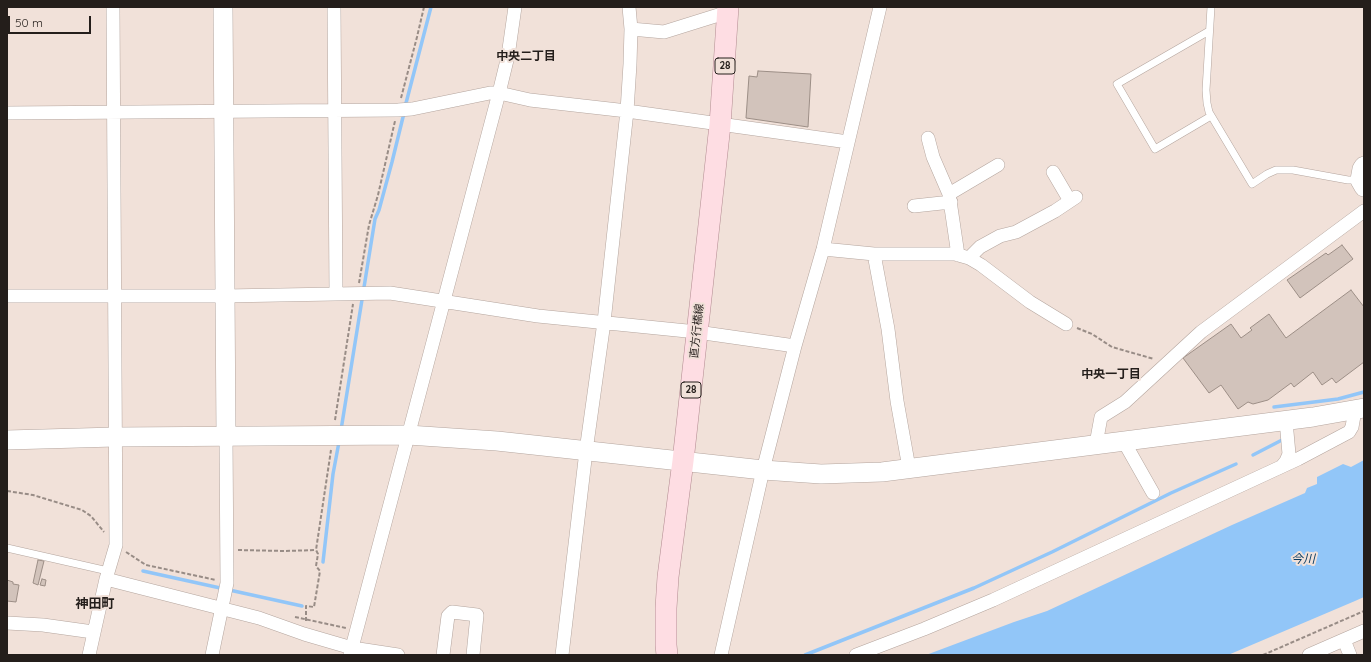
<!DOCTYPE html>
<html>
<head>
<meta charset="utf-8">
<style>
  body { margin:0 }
  #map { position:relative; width:1371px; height:662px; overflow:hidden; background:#f1e1d9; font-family:Quicksand,sans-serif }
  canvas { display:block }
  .frame { position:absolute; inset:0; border:8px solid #241e1b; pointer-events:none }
  .scale { position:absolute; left:8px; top:16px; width:83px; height:18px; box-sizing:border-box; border:2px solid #241e1b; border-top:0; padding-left:5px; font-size:12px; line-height:14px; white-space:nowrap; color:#241e1b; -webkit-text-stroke:3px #f1e1d9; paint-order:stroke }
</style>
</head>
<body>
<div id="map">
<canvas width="1371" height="662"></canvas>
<div class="frame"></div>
<div class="scale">50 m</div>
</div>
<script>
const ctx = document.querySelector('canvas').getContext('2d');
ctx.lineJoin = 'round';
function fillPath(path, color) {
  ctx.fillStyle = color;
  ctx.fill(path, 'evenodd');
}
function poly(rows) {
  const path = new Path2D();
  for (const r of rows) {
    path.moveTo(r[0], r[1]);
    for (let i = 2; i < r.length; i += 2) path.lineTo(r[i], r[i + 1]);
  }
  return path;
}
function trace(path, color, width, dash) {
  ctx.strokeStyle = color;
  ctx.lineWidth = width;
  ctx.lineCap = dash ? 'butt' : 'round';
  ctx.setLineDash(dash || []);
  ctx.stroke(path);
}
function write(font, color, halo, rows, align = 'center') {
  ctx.font = font + ' Quicksand,"Noto Sans JP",sans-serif';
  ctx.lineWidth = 4;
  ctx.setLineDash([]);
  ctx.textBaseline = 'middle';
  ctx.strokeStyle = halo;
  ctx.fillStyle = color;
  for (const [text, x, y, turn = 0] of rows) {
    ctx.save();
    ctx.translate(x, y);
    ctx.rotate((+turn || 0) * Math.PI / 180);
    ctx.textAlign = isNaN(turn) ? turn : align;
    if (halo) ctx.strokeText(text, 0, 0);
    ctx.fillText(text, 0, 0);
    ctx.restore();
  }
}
const water = poly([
  [1364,460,1364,597,1355,601,1228,655,926,655,1014,622,1047,611,1232,525,1305,493,1307,488,1317,484,1317,477,1343,464,1351,467]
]);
const stream = poly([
  [405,107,431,7],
  [1274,407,1338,399,1364,392],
  [341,430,375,219,379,210,392,162,404,113],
  [1253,455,1282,440],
  [323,562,333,474,339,442],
  [143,571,302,606],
  [805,655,974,588,1052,552,1171,493,1236,464]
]);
const building = poly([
  [758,71,811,74,808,127,746,118,749,76,757,77,758,71],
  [1342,245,1353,259,1300,298,1287,280,1326,253,1328,255,1342,245],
  [1351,290,1364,307,1364,362,1336,383,1332,378,1322,385,1313,372,1294,387,1291,383,1268,400,1253,404,1248,402,1238,409,1221,385,1209,393,1183,358,1231,324,1241,338,1252,330,1250,328,1269,314,1286,338,1351,290],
  [38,560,44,561,38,585,33,583,38,560],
  [42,579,46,580,45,586,40,585,42,579],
  [7,580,13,582,13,584,19,585,16,602,7,601,7,580]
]);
const path = poly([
  [401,98,417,37,424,7],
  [359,283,369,225,378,195,395,121],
  [1077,328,1092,334,1112,347,1154,359],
  [335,420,353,304],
  [7,491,33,495,82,510,91,516,104,532],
  [238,550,285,551,316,550],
  [126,552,146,565,216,580],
  [295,617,346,628],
  [306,621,306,606,314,607,320,571,316,566,318,554,316,550,331,450],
  [1263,655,1364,611]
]);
const lane = poly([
  [1211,7,1206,90,1207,103,1209,112,1252,184,1267,174,1276,170,1293,170,1348,180,1360,180],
  [1209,31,1117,84,1155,149,1211,116],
  [7,548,108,571]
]);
const street = poly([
  [334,7,336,294],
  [631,29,664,32,728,12],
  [7,113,398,110,412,109,490,93,499,93,530,100,627,111,848,142],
  [928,138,933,157,949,194],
  [1053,172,1070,201],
  [914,206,951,202],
  [823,249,874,254,955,254,969,258,981,265,1030,302,1066,324],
  [874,254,888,329,897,401,909,468],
  [958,255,949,194,998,165],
  [969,258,980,247,1000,236,1016,232,1055,211,1076,197],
  [7,296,225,296,390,293,538,316,697,332,795,346],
  [1123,440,1153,493],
  [1096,444,1101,417,1125,402,1201,332,1364,211],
  [1282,466,1286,461,1289,454,1286,421],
  [106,579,259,618,304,634,352,648,398,655],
  [7,623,43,625,93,632],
  [1344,640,1350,655],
  [89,655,106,579,116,545,113,7],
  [212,655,227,583,226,436],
  [350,655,499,93,508,56,515,7],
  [443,655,448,616,452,612,477,615,473,655],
  [562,655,586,451,604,322,627,111,630,64,631,29,629,7],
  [721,655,763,470,795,346,823,249,880,7],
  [856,655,924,629,993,600,1298,459,1349,432,1352,427,1355,410],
  [1309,655,1364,631]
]);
const secondary = poly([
  [223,7,226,436],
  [1364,166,1362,169,1360,180,1364,187],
  [7,440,115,437,408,435,497,441,763,470,821,474,882,472,1313,417,1364,408]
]);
const primary = poly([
  [667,655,666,645,666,608,668,577,683,461,720,125,728,7]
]);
const shields = [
  [725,66,20],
  [691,390,20]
];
const shieldNames = [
  ["28",725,66],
  ["28",691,390]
];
const streetNames = [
  ["直方行橋線",697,331,-84]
];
const neighbourhoodNames = [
  ["中央二丁目",526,56],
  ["中央一丁目",1111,374]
];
const waterNames = [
  ["今川",1303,559]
];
const quarterNames = [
  ["神田町",95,604]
];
fillPath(water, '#92c6f8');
trace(stream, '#92c6f8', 3.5);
fillPath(building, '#d2c3bb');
trace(building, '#9c8e86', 1);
trace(lane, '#b4a59e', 8);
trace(street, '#b4a59e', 14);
trace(secondary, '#b4a59e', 20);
trace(primary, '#b28b91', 22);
trace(path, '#988c86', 2, [4, 2]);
trace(lane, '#fff', 7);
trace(street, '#fff', 13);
trace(secondary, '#fff', 19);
trace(primary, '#fedde3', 21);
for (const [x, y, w] of shields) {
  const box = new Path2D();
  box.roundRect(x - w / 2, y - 8, w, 16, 3);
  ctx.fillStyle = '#f1e1d9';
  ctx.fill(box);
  trace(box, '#241e1b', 1);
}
write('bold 10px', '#241e1b', null, shieldNames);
write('11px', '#241e1b', '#f1e1d9', streetNames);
write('bold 12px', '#241e1b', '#f1e1d9', neighbourhoodNames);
write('italic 12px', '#073a61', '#f1e1d9', waterNames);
write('bold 13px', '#241e1b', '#f1e1d9', quarterNames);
</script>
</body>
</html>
